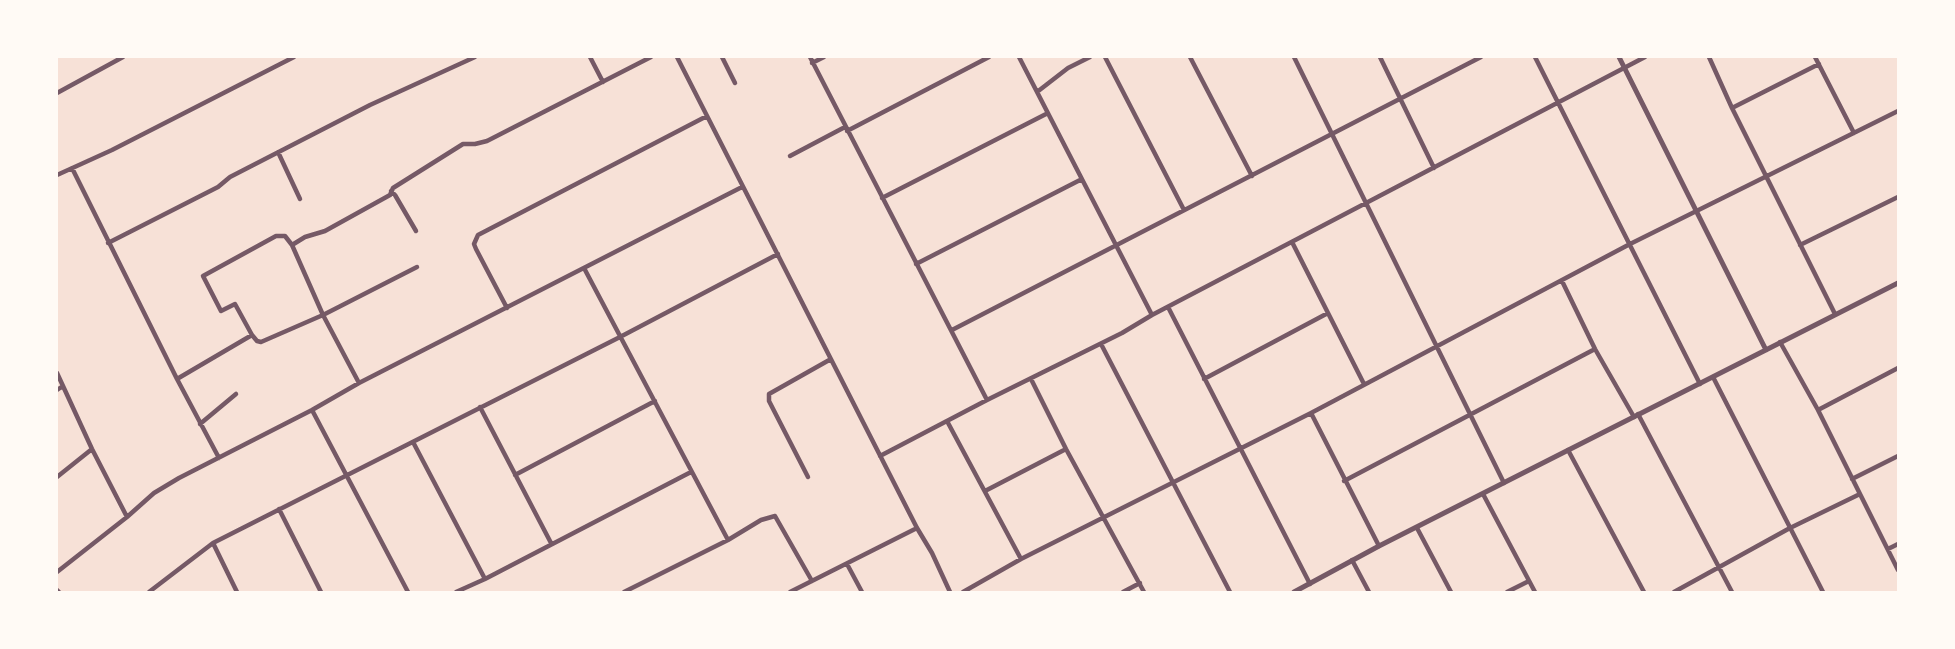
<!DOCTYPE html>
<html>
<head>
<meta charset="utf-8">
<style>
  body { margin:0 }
  #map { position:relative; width:1955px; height:649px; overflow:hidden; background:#f7e1d7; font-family:Overpass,sans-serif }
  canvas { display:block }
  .frame { position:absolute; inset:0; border:58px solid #fffaf5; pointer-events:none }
</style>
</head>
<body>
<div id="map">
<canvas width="1955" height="649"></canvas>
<div class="frame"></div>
</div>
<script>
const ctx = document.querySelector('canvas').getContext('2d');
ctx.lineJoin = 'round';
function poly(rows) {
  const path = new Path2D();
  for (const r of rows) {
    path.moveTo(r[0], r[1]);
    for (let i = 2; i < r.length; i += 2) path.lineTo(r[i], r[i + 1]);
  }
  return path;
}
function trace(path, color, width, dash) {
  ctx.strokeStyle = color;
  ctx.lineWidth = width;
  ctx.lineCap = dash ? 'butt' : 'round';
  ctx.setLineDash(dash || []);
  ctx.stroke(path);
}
const minor = poly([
  [590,57,603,82],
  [677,57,917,528,932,553,950,592],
  [722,57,735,83],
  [810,57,987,400],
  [1019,57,1152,315],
  [1105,57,1184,210],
  [1190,57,1252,176],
  [1294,57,1504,483],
  [1380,57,1434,168],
  [1535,57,1700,384],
  [1709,57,1732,108,1835,314],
  [1815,57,1854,133],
  [812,63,824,57],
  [1037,92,1068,68,1090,57],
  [57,93,123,57],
  [1732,108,1819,64],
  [847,131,989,57],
  [278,152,300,199],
  [790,156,845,127],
  [72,168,177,379,219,458],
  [57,175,112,150,294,57],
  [391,191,395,195,416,231],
  [882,198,1048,113],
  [1292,242,1364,384],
  [108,243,218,187,230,177,370,105,475,57],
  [292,245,305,237,325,231,390,195,393,188,463,144,475,144,487,141,651,57],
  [1800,245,1898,197],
  [916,264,1082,179],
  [584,268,728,540],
  [1562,281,1595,349,1634,417],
  [1168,307,1310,584],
  [507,308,476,249,474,244,478,235,707,116],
  [952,330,1481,57],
  [252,335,235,304,221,311,203,276,276,236,285,236,292,245,323,315,359,383],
  [1780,342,1818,410,1898,570],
  [1101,344,1230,592],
  [57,373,63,386],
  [1713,377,1823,592],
  [177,379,252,335,257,341,261,342,323,315,417,267],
  [1031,379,1066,449,1144,592],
  [1204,379,1328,313],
  [57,390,63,386,92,449,127,517],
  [480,407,551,543],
  [312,410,408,592],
  [1818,410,1898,368],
  [1311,413,1379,546],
  [1638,414,1732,592],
  [947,421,1021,559],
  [200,424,236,394],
  [413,442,485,579],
  [1568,450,1644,592],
  [880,456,987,400,1122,333,1152,315,1645,57],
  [515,475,655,401],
  [57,477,92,449],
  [808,477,769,401,769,394,831,359],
  [1852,479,1898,456],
  [1344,481,1595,349],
  [985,491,1066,449],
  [1483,494,1535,592],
  [279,509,321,592],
  [1417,528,1451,592],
  [213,543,237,592],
  [1888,549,1898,544],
  [1352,560,1369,592],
  [847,564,862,592],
  [57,572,127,517,154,493,179,478,312,410,359,383,742,187],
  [57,590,59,592],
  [149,592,213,543,620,337,778,254],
  [456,592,485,579,691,472],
  [624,592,728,540,761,520,775,516,812,581],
  [790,592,917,528],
  [963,592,1021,559,1311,413,1630,244,1898,111],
  [1123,592,1140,583],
  [1507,592,1529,581],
  [1674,592,1790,528,1860,494]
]);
const tertiary = poly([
  [1619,57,1766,350],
  [1294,592,1379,546,1898,283]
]);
trace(minor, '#755966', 4.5);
trace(tertiary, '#755966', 5);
</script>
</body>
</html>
